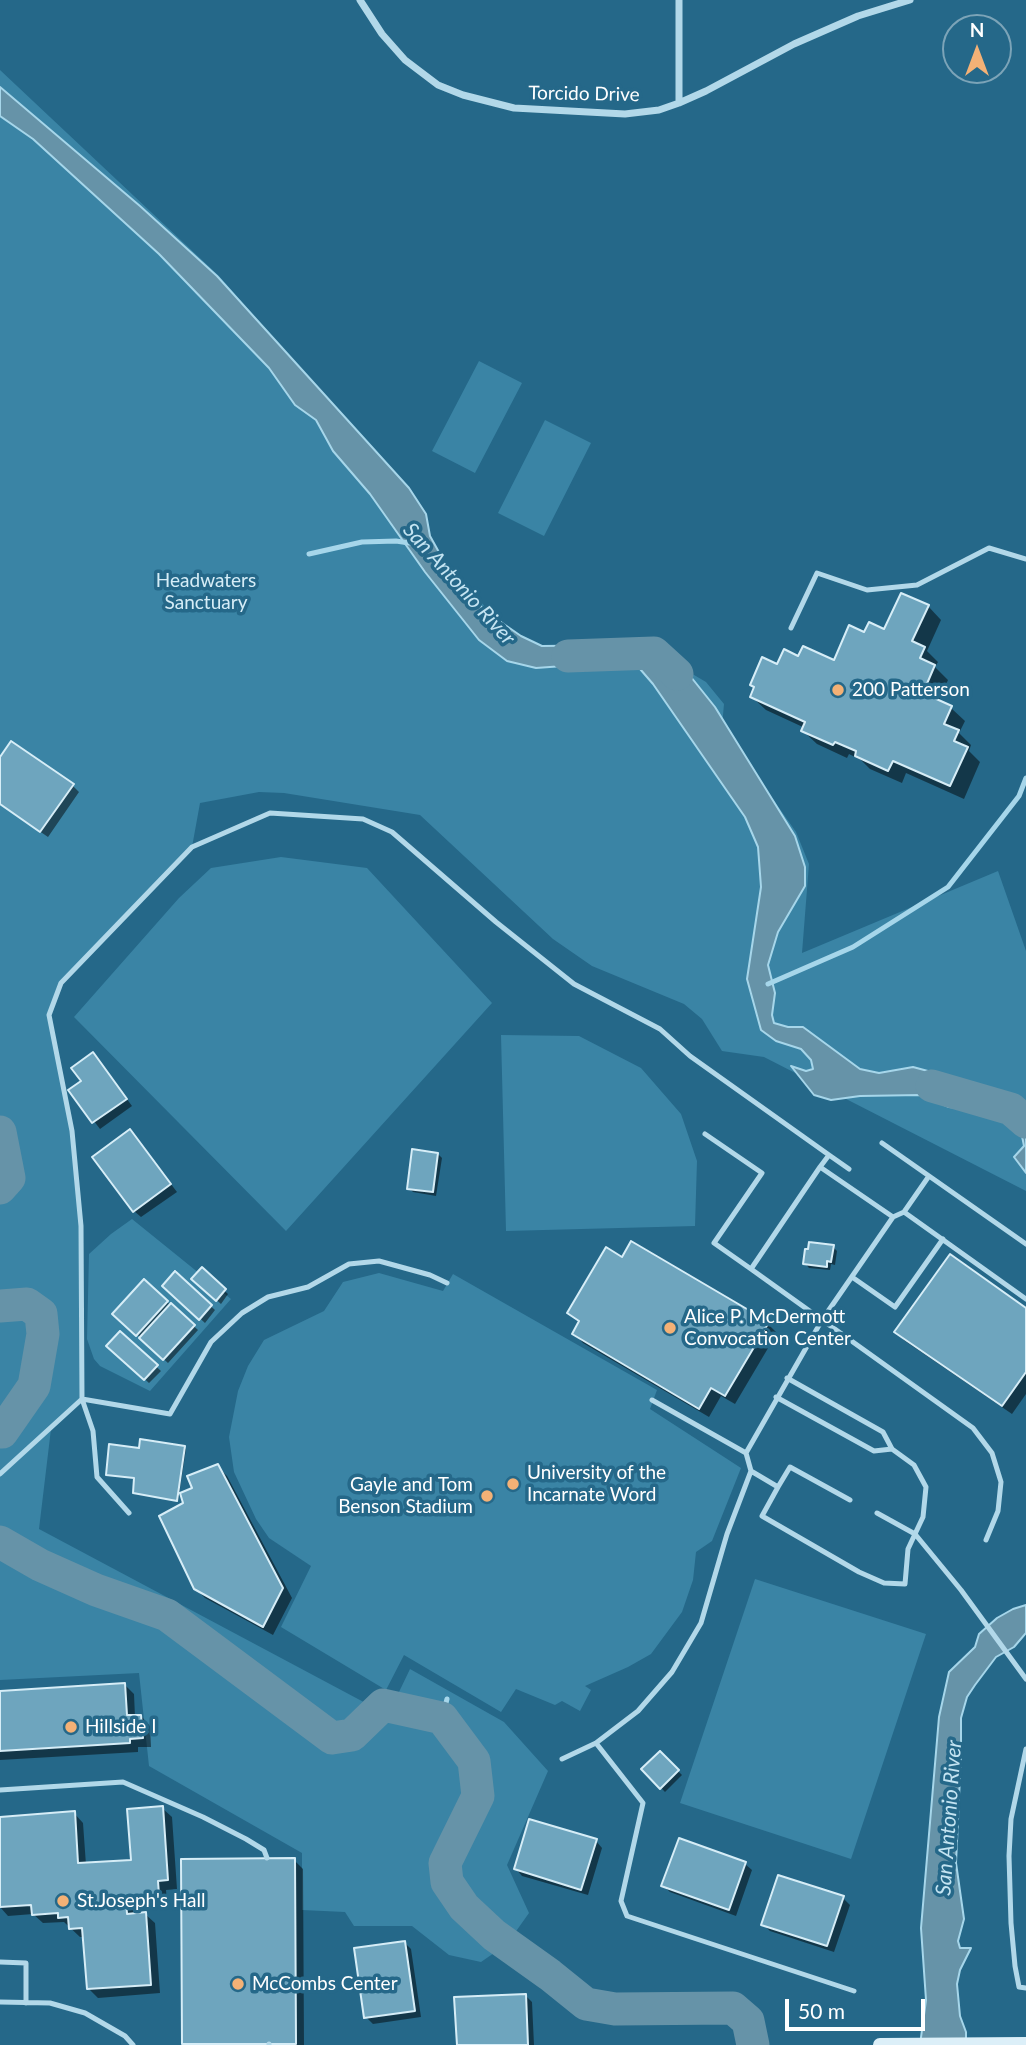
<!DOCTYPE html>
<html>
<head>
<meta charset="utf-8">
<style>
  body { margin:0 }
  #map { position:relative; width:1026px; height:2045px; overflow:hidden; background:#256889; font-family:Lato,sans-serif }
  canvas { display:block }
  .north { position:absolute; left:942px; top:14px; width:70px; height:70px; box-sizing:border-box; background:#256889; border:2px solid #7ca4b8; border-radius:50%; rotate:0deg; font-size:19px; font-weight:700; line-height:28px; text-align:center; color:#fff }
  .north::after { content:''; display:block; margin:auto; width:24px; height:32px; background:#f3b176; clip-path:polygon(50% 0,100% 100%,50% 72%,0 100%) }
  .scale { position:absolute; left:785px; top:1999px; width:140px; height:32px; box-sizing:border-box; border:4px solid #fff; border-top:0; padding-left:9px; font-size:21px; line-height:24px; white-space:nowrap; color:#fff; -webkit-text-stroke:5px #256889; paint-order:stroke }
</style>
</head>
<body>
<div id="map">
<canvas width="1026" height="2045"></canvas>
<div class="north">N</div>
<div class="scale">50 m</div>
</div>
<script>
const ctx = document.querySelector('canvas').getContext('2d');
ctx.lineJoin = 'round';
function fillPath(path, color) {
  ctx.fillStyle = color;
  ctx.fill(path, 'evenodd');
}
function poly(rows) {
  const path = new Path2D();
  for (const r of rows) {
    path.moveTo(r[0], r[1]);
    for (let i = 2; i < r.length; i += 2) path.lineTo(r[i], r[i + 1]);
  }
  return path;
}
function trace(path, color, width, dash) {
  ctx.strokeStyle = color;
  ctx.lineWidth = width;
  ctx.lineCap = dash ? 'butt' : 'round';
  ctx.setLineDash(dash || []);
  ctx.stroke(path);
}
function write(font, color, halo, rows, align = 'center') {
  ctx.font = font + ' Lato,sans-serif';
  ctx.lineWidth = 7;
  ctx.setLineDash([]);
  ctx.textBaseline = 'middle';
  ctx.strokeStyle = halo;
  ctx.fillStyle = color;
  for (const [text, x, y, turn = 0] of rows) {
    ctx.save();
    ctx.translate(x, y);
    ctx.rotate((+turn || 0) * Math.PI / 180);
    ctx.textAlign = isNaN(turn) ? turn : align;
    if (halo) ctx.strokeText(text, 0, 0);
    ctx.fillText(text, 0, 0);
    ctx.restore();
  }
}
const green = poly([
  [0,70,219,276,285,351,425,537,506,631,547,664,578,672,651,663,677,665,706,682,724,704,722,726,796,832,809,864,802,953,998,871,1026,951,1026,1191,764,1057,722,1051,702,1019,684,1004,592,966,553,939,420,815,284,793,259,792,200,803,192,847,61,983,49,1015,72,1131,81,1226,82,1399,51,1429,39,1529,388,1715,410,1669,504,1722,548,1771,507,1865,529,1913,507,1944,481,1962,449,1955,412,1926,354,1926,345,1912,302,1910,302,1853,149,1766,139,1673,0,1680],
  [479,361,522,383,475,473,432,451],
  [545,420,591,443,544,536,498,513],
  [281,857,367,868,492,1003,286,1231,74,1017,179,898,211,868],
  [501,1035,579,1036,641,1068,681,1114,697,1161,695,1226,506,1231],
  [132,1219,231,1299,150,1391,100,1366,94,1359,87,1339,89,1254,111,1234],
  [379,1273,443,1291,453,1274,657,1390,650,1409,741,1468,712,1541,696,1552,693,1580,682,1612,651,1654,628,1667,585,1686,591,1690,580,1711,562,1701,555,1705,516,1689,501,1712,404,1655,386,1690,281,1627,311,1566,269,1538,256,1519,234,1472,229,1437,238,1391,248,1366,264,1340,324,1311,343,1282],
  [755,1579,926,1634,851,1859,680,1803]
]);
const water = poly([
  [0,87,140,206,217,276,409,488,426,514,430,536,450,572,485,611,521,636,542,646,628,645,605,663,536,668,507,661,479,640,425,572,370,494,333,451,316,420,295,405,269,368,159,254,33,139,0,116,0,87],
  [654,642,663,642,715,707,795,836,805,867,805,886,778,932,768,965,775,993,772,1015,774,1023,788,1027,803,1027,860,1069,879,1073,913,1067,976,1084,1019,1104,1026,1112,1026,1173,1014,1157,1024,1146,1020,1126,979,1096,965,1102,961,1108,949,1107,921,1095,860,1096,831,1100,814,1095,791,1066,806,1071,813,1069,811,1060,801,1049,776,1041,761,1030,747,979,761,887,758,847,745,817,653,684,634,662,654,642],
  [1026,1605,1026,1633,1014,1647,996,1657,975,1685,967,1697,961,1718,961,1755,956,1863,964,1919,958,1941,960,1948,971,1948,960,1970,957,1984,960,2016,966,2032,966,2045,920,2045,926,2000,921,1928,939,1717,949,1672,975,1647,979,1634,997,1618,1013,1609,1026,1605]
]);
const shadow = poly([
  [928,606,941,620,927,651,938,662,935,667,948,680,938,702,951,708,965,721,959,733,971,745,969,751,980,762,964,799,906,773,902,783,870,769,861,760,849,754,847,758,817,744,803,731,805,728,766,710,752,697,778,666,799,658,835,662,865,634,885,631],
  [0,760,72,785,79,792,48,837,0,804],
  [99,1061,132,1106,100,1129,71,1091,83,1082],
  [130,1131,177,1192,141,1217,134,1211],
  [438,1154,442,1158,436,1196,413,1192,409,1188],
  [833,1247,837,1251,835,1265,831,1264,830,1270,809,1268,805,1263],
  [622,1259,768,1324,777,1333,735,1404,721,1396,709,1417,583,1343,574,1333,580,1323,569,1313],
  [202,1270,228,1294,221,1304,193,1279],
  [175,1273,215,1310,205,1323,164,1285],
  [144,1281,198,1330,168,1363,115,1314],
  [1026,1311,1026,1394,1012,1414,905,1341,896,1332],
  [120,1333,161,1371,149,1383,109,1346],
  [184,1448,186,1449,178,1501,136,1494,136,1479,108,1474,140,1450],
  [217,1466,227,1476,292,1598,273,1635,205,1598,195,1588,186,1504],
  [125,1685,134,1694,135,1717,141,1716,150,1726,151,1747,138,1747,138,1752,0,1760,0,1692],
  [660,1753,682,1775,665,1792,643,1769],
  [162,1808,172,1817,177,1889,166,1890,167,1904,134,1906,135,1915,145,1914,155,1923,160,1993,98,1998,88,1988,85,1937,80,1937,64,1922,43,1923,33,1914,8,1916,0,1907,0,1818,74,1813,83,1823,86,1865,133,1861],
  [596,1841,602,1848,588,1895,522,1876,516,1869],
  [294,1860,303,1869,304,2045,185,2045],
  [745,1864,752,1870,736,1916,670,1892,663,1885],
  [843,1898,850,1905,834,1952,770,1931,763,1924],
  [405,1943,411,1949,421,2017,373,2024,366,2017],
  [525,1995,532,2002,534,2045,458,2045]
]);
const stream = poly([
  [309,554,362,542,396,541,409,543],
  [768,984,853,947,948,887,1019,796,1026,778],
  [442,1718,447,1699]
]);
const river = poly([
  [568,656,654,653,677,674],
  [932,1086,1011,1109,1026,1122],
  [0,1132,9,1178,0,1188],
  [0,1306,27,1304,41,1314,43,1334,34,1386,2,1432,0,1432],
  [0,1542,40,1565,96,1590,167,1615,332,1738,352,1735,383,1705,442,1718,474,1761,478,1796,445,1863,447,1882,464,1907,494,1935,550,1975,586,2004,615,2009,733,2008,748,2021,753,2045]
]);
const building = poly([
  [901,593,929,605,912,641,925,647,920,658,935,665,923,693,952,706,944,724,959,730,954,741,968,747,950,786,893,761,888,771,855,756,856,751,835,742,833,745,801,731,805,722,750,697,754,687,750,685,762,657,777,664,784,649,798,656,803,646,834,660,849,625,864,632,869,622,884,629,901,593],
  [11,741,74,784,40,832,0,804,0,757,11,741],
  [93,1052,127,1099,92,1123,68,1090,81,1081,71,1068,93,1052],
  [130,1129,171,1184,133,1212,92,1157,130,1129],
  [412,1149,438,1153,433,1192,407,1189,412,1149],
  [631,1241,769,1322,725,1396,711,1388,699,1409,572,1334,579,1321,567,1313,606,1247,622,1257,631,1241],
  [809,1242,834,1245,831,1262,827,1261,827,1267,803,1264,805,1249,808,1249,809,1242],
  [950,1254,1026,1308,1026,1372,1002,1406,894,1332,950,1254],
  [202,1267,226,1289,216,1301,191,1279,202,1267],
  [175,1271,212,1305,199,1320,162,1286,175,1271],
  [144,1279,168,1301,136,1336,112,1314,144,1279],
  [171,1303,195,1325,163,1360,139,1338,171,1303],
  [120,1331,158,1365,144,1380,106,1346,120,1331],
  [140,1439,185,1446,177,1501,133,1493,134,1478,106,1475,109,1444,139,1448,140,1439],
  [218,1464,283,1588,263,1627,194,1589,159,1516,183,1503,180,1493,192,1488,187,1476,218,1464],
  [125,1683,127,1715,141,1715,143,1738,130,1739,130,1743,0,1751,0,1691,125,1683],
  [660,1751,679,1770,660,1789,641,1769,660,1751],
  [163,1806,168,1880,158,1881,159,1895,126,1898,127,1914,146,1912,151,1985,87,1989,82,1928,69,1929,68,1917,58,1918,58,1913,32,1915,31,1905,0,1907,0,1817,75,1811,78,1863,131,1860,127,1809,163,1806],
  [529,1819,597,1839,581,1890,514,1869,529,1819],
  [679,1838,746,1862,729,1910,661,1886,679,1838],
  [295,1858,296,2044,182,2044,181,1859,295,1858],
  [778,1875,844,1896,827,1946,761,1925,778,1875],
  [405,1941,415,2011,364,2018,354,1948,405,1941],
  [526,1994,528,2045,457,2045,454,1997,526,1994]
]);
const service = poly([
  [791,628,817,573,867,590,917,585,989,548,1026,559],
  [705,1134,762,1173,714,1243,751,1269],
  [882,1143,1026,1244],
  [829,1155,849,1169],
  [820,1167,751,1269,973,1428,992,1453,1001,1482,998,1511,986,1540],
  [904,1212,1026,1299],
  [893,1217,904,1212,929,1176],
  [852,1277,895,1307,943,1239],
  [787,1378,883,1432,892,1449,914,1465,926,1487,923,1517,915,1534,961,1590,1026,1679],
  [776,1397,874,1451,892,1449],
  [652,1400,746,1453,751,1471,727,1534,701,1623,672,1672,638,1711,596,1743,643,1803,621,1901,627,1916,854,1991],
  [751,1471,778,1487,762,1516,859,1572,884,1583,905,1584,908,1549,915,1534,877,1513],
  [0,1474,82,1399,81,1226,72,1131,49,1015,61,983,192,847,270,813,363,819,392,832,496,922,574,984,660,1029,690,1056,829,1155,820,1167,893,1217,822,1320,746,1453],
  [778,1487,790,1467,850,1500],
  [129,1513,97,1477,93,1431,82,1399,170,1414,211,1342,242,1313,268,1297,308,1287,349,1264,379,1261,430,1275,447,1283],
  [1026,1749,1011,1819,1009,1856,1011,1923,1015,1966,1019,1987,1026,1988],
  [562,1759,596,1743],
  [0,1790,123,1782,203,1817,246,1839,264,1850,267,1858],
  [0,1962,26,1963,26,2003],
  [0,2002,50,2003,85,2013,125,2036,133,2045],
  [269,2044,269,2045]
]);
const minor = poly([
  [360,0,382,34,405,60,438,85,463,95,514,108,625,114,659,110,679,103,706,91,794,44,858,16,910,0],
  [679,0,679,103]
]);
const secondary = poly([
  [880,2045,1026,2044]
]);
const markers = [
  [838,690,7,"#f3b176"],
  [670,1328,7,"#f3b176"],
  [513,1484,7,"#f3b176"],
  [487,1496,7,"#f3b176"],
  [71,1727,7,"#f3b176"],
  [63,1901,7,"#f3b176"],
  [238,1984,7,"#f3b176"]
];
const streetNames = [
  ["Torcido Drive",584,94,1]
];
const parkNames = [
  ["Headwaters",206,581],
  ["Sanctuary",206,603]
];
const poiNames = [
  ["200 Patterson",852,690],
  ["Alice P. McDermott",684,1317],
  ["Convocation Center",684,1339],
  ["University of the",527,1473],
  ["Incarnate Word",527,1495],
  ["Gayle and Tom",473,1485,"right"],
  ["Benson Stadium",473,1507,"right"],
  ["Hillside I",85,1727],
  ["St.Joseph's Hall",77,1901],
  ["McCombs Center",252,1984]
];
const waterNames = [
  ["San Antonio River",459,584,48],
  ["San Antonio River",949,1818,-86]
];
fillPath(green, '#3a84a5');
fillPath(water, '#6693a8');
trace(water, '#a6d6ea', 2);
fillPath(shadow, '#0007');
trace(stream, '#a6d6ea', 5);
trace(river, '#6693a8', 33);
fillPath(building, '#6ea5be');
trace(building, '#d6edf7', 2);
trace(service, '#b2d8e9', 5);
trace(minor, '#b2d8e9', 7);
trace(secondary, '#dceff8', 14);
for (const [x, y, r, color] of markers) {
  const dot = new Path2D();
  dot.arc(x, y, r, 0, 2 * Math.PI);
  ctx.fillStyle = color;
  ctx.fill(dot);
  trace(dot, '#256889', 2.5);
}
write('19px', '#fff', '#256889', streetNames);
write('19px', '#d6edf7', '#256889', parkNames);
write('19px', '#fff', '#256889', poiNames, 'left');
write('italic 21px', '#c4e4f2', '#256889', waterNames);
</script>
</body>
</html>
